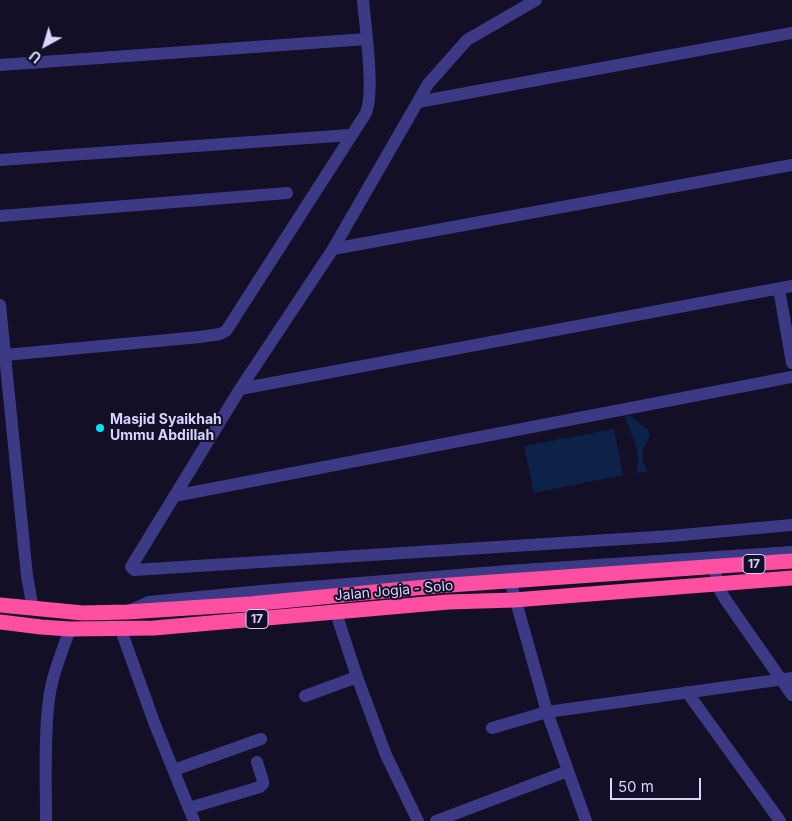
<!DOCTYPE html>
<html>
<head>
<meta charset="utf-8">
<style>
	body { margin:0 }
	#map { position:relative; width:792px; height:821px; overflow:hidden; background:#130f26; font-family:Inter,sans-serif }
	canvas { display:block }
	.north { position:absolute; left:20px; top:20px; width:50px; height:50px; -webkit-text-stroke:4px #130f26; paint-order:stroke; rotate:219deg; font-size:14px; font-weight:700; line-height:20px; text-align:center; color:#d9d4ff }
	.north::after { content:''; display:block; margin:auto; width:18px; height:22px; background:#d9d4ff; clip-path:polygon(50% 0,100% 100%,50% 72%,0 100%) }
	.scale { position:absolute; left:610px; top:778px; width:91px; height:22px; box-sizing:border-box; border:2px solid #d9d4ff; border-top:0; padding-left:6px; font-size:15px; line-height:18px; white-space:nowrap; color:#d9d4ff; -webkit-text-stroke:4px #130f26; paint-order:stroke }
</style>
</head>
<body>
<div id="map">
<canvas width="792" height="821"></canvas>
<div class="north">U</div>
<div class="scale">50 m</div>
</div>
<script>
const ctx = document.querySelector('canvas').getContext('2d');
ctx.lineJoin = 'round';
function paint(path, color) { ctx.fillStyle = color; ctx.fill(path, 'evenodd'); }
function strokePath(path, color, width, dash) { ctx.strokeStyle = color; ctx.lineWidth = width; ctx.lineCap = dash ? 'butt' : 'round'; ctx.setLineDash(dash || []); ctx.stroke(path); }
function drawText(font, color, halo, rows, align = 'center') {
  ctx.font = font + ' Inter,sans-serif'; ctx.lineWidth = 4; ctx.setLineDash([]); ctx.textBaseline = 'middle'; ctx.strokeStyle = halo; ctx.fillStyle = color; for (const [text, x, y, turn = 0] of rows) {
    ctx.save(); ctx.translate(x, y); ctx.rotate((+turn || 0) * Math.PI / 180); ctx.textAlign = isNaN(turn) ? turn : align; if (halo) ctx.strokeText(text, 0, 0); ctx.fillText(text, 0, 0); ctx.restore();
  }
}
const water = new Path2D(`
	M631 416 648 430 650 436C640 452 640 456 648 473L641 472 635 474C644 458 631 433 625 417Z
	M614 429 623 475 534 493 524 446Z`);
const minor = new Path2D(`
	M536 0 467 40 428 84 333 249 240 389 131 567 134 570 671 536 792 525
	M0 65 367 39
	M418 102 792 33
	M0 160 350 135
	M0 216 287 193
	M333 249 792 165
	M779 289 792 363
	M0 305 27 576 33 609
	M5 355 200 337 220 334 226 331 366 113C375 91 365 26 363 0
	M240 389 792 286
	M174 496 792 377
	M715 566 717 585 725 599 792 695
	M510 580 547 712 586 821
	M131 610 149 602 261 591 508 571 792 552
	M336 613 357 677 386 755 418 821
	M121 630 154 722 194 821
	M687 692 780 821
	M305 696 357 677
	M492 728 547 712 792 678
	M174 770 261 739
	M189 808 260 787 263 784V781L257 762
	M46 821C46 782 44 736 49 699 52 675 62 652 70 629
	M436 821 568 771`);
const highway = new Path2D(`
	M0 605 83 613 127 612 250 604 436 586 792 561
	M0 622 41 627 70 629 154 628 448 602 514 600 792 578`);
const markers = [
	[100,428,5,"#00e5ff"]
];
const shields = [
	[754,564,22],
	[257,619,22]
];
const shieldNames = [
	["17",754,564],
	["17",257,619]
];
const poiNames = [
	["Masjid Syaikhah",110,420],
	["Ummu Abdillah",110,436]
];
const streetNames = [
	["Jalan Jogja - Solo",394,591,-5]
];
paint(water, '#0c2248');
strokePath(minor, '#3d3a85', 12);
strokePath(highway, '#ff4fa3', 15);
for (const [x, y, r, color] of markers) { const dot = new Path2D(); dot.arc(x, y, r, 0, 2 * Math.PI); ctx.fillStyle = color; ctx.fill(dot); strokePath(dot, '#130f26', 2); }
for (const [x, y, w] of shields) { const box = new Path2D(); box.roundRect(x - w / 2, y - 9.5, w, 19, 4); ctx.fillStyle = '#130f26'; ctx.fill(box); strokePath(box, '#d9d4ff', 1); }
drawText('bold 12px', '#d9d4ff', null, shieldNames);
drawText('bold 14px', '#d9d4ff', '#130f26', poiNames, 'left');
drawText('14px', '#d9d4ff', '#130f26', streetNames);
</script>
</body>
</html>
